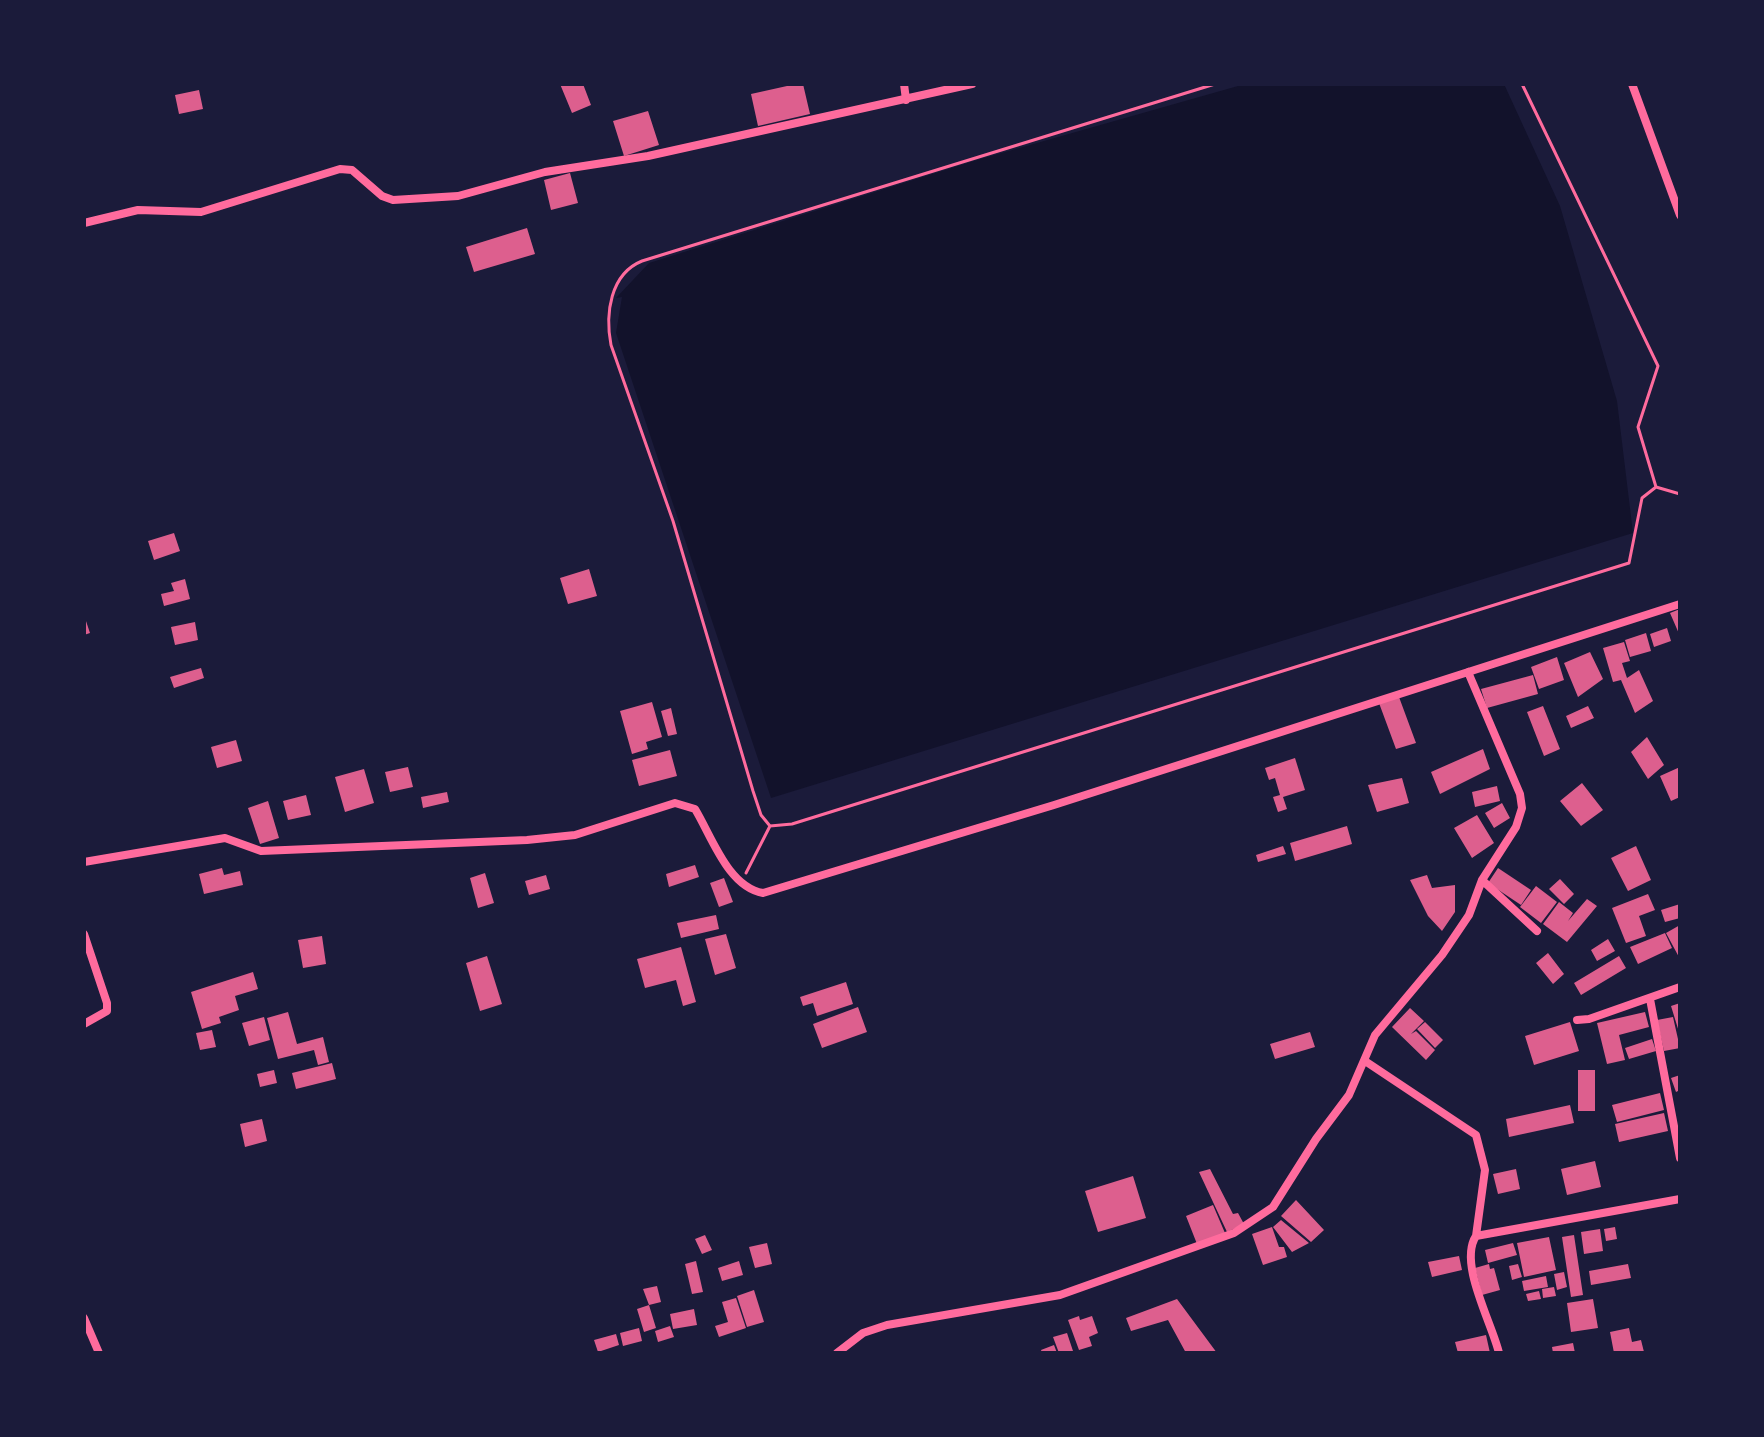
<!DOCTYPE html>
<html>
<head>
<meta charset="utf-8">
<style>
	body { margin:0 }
	#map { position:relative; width:1764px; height:1437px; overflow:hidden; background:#1b1b3a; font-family:"Noto Sans",sans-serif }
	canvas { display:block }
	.frame { position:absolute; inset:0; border:86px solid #1b1b3a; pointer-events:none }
</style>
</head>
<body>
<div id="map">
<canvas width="1764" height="1437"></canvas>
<div class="frame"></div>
</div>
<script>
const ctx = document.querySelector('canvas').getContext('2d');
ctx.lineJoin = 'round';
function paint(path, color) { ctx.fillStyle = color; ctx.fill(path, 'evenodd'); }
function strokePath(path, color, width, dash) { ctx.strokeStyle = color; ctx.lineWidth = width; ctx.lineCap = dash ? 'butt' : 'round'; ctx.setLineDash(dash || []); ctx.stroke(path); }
const water = new Path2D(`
	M1245 84H1504L1560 206 1617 401 1633 533 771 798 616 333 622 297 616 298 649 263 977 160Z`);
const building = new Path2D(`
	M560 84H583L591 105 572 113Z
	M796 84H803L810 114 758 126 751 94Z
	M199 90 203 109 179 114 175 95Z
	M648 111 659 145 624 156 613 121Z
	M570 173 578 203 551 210 544 180Z
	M527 228 535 254 474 272 466 247Z
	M174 533 180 551 154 560 148 541Z
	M589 569 597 596 568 604 560 578Z
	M185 579 190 599 164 606 161 594 174 591 171 583Z
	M1680 609V636L1670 613Z
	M84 615 90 633 84 635Z
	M195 622 198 640 175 645 171 627Z
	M1667 628 1671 641 1654 647 1650 634Z
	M1646 633 1651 651 1630 657 1625 640Z
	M1624 642 1630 661 1622 663 1627 678 1639 670 1653 701 1635 713 1621 680 1613 682 1603 648Z
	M1590 652 1603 679 1578 697 1564 663Z
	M1557 657 1564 680 1539 689 1531 667Z
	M201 668 204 678 174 688 170 677Z
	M1533 675 1538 694 1487 708 1481 689Z
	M1399 697 1416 743 1396 749 1379 703Z
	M652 702 662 737 646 742 648 749 632 754 620 711Z
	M1543 706 1560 749 1544 756 1527 712Z
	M1588 706 1594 718 1571 728 1566 716Z
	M671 708 677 734 668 736 661 711Z
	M1647 737 1664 765 1648 779 1631 752Z
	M236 740 242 761 217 768 211 747Z
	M1483 749 1490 769 1440 794 1431 772Z
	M670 750 677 776 639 786 632 760Z
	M1295 758 1305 790 1283 797 1287 809 1278 812 1273 797 1280 795 1275 778 1269 780 1265 768Z
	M408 767 413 787 390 792 385 772Z
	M1680 767V797L1671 801 1660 776Z
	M364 769 374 803 345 812 335 777Z
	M1402 778 1409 803 1377 812 1368 785Z
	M1582 783 1603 810 1581 826 1560 801Z
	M1497 786 1500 801 1475 807 1472 792Z
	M447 792 449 802 423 808 421 797Z
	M306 795 311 815 288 820 283 801Z
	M268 801 279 838 260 844 248 808Z
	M1502 803 1510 818 1494 828 1485 813Z
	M1477 815 1494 843 1472 858 1454 828Z
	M1347 826 1352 844 1295 861 1290 843Z
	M1283 846 1286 854 1258 862 1256 855Z
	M1636 846 1651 880 1628 891 1611 858Z
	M695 865 699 877 669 887 666 874Z
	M222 868 224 875 240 871 243 885 204 894 199 874Z
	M1498 868 1531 890 1521 905 1488 883Z
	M485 873 494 903 478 908 470 878Z
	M546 875 550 889 529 895 525 881Z
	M1427 875 1432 888 1455 885V912L1442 931 1428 916 1410 880Z
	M724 878 733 902 719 907 710 883Z
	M1560 879 1574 894 1564 904 1549 889Z
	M1536 886 1557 902 1541 923 1520 907Z
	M1648 894 1655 910 1639 916 1646 936 1626 943 1612 908Z
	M1587 899 1597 906 1567 942 1543 924 1559 902 1573 913 1568 921Z
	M1680 904V918L1665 922 1661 910Z
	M716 915 719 929 681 938 677 923Z
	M1680 925V959L1666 933Z
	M1665 933 1672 948 1638 964 1630 947Z
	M726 934 736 968 715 975 705 939Z
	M322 936 326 964 303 968 298 940Z
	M1608 939 1615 951 1597 961 1591 950Z
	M681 947 696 1002 683 1006 676 980 645 988 637 959Z
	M1548 953 1564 974 1553 984 1536 963Z
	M487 956 502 1004 480 1011 466 963Z
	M1619 956 1626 968 1581 995 1574 983Z
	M253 972 258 989 235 996 239 1010 219 1017 221 1023 202 1029 191 992Z
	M846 982 853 1004 817 1016 813 1003 803 1006 800 997Z
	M1680 1003V1032H1679L1671 1006Z
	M858 1007 867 1032 822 1048 813 1024Z
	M1410 1008 1424 1021 1411 1034 1416 1031 1435 1050 1426 1060 1392 1027Z
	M288 1012 297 1044 323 1037 329 1062 318 1065 314 1050 278 1059 267 1018Z
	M1645 1012 1649 1027 1619 1035 1625 1060 1607 1064 1597 1023Z
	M264 1017 270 1040 249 1046 242 1023Z
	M1673 1017 1680 1048 1664 1051 1657 1020Z
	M1425 1022 1443 1040 1435 1048 1417 1029Z
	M1570 1022 1579 1051 1534 1065 1525 1036Z
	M212 1030 216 1047 200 1050 196 1033Z
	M1310 1032 1315 1047 1275 1059 1270 1044Z
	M1652 1039 1656 1051 1629 1059 1625 1048Z
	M332 1063 336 1079 296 1089 292 1073Z
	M274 1070 277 1083 260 1087 257 1074Z
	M1578 1070H1595V1111H1578Z
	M1680 1075V1090L1676 1092 1671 1078Z
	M1660 1093 1664 1110 1617 1122 1612 1105Z
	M1570 1105 1574 1123 1509 1137 1506 1119Z
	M1664 1113 1668 1131 1619 1142 1615 1124Z
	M262 1119 267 1141 245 1147 240 1124Z
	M1595 1161 1601 1187 1567 1195 1561 1169Z
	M1210 1169 1233 1214 1238 1213 1244 1224 1227 1232 1199 1172Z
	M1516 1169 1520 1189 1498 1194 1493 1174Z
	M1133 1176 1146 1218 1098 1232 1085 1191Z
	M1296 1200 1324 1230 1311 1242 1281 1216Z
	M1213 1205 1225 1233 1197 1244 1186 1216Z
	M1281 1220 1309 1243 1292 1252 1273 1227Z
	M1272 1227 1279 1247H1284L1287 1257 1263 1265 1252 1234Z
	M1615 1227 1617 1239 1606 1241 1604 1229Z
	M1600 1229 1603 1251 1584 1254 1581 1232Z
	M705 1235 712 1250 702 1254 695 1239Z
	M1574 1235 1583 1295 1571 1297 1562 1237Z
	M1549 1237 1556 1270 1524 1277 1517 1243Z
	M767 1243 772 1264 755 1268 749 1247Z
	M1513 1243 1517 1255 1488 1263 1485 1250Z
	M1459 1256 1462 1270 1432 1277 1428 1262Z
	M696 1261 703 1292 692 1294 685 1264Z
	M739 1261 743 1275 722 1281 718 1268Z
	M1489 1264 1490 1269 1494 1268 1500 1290 1482 1295 1475 1268Z
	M1518 1264 1522 1277 1512 1280 1509 1266Z
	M1628 1264 1631 1278 1591 1285 1589 1271Z
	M1564 1272 1567 1287 1557 1290 1554 1274Z
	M1546 1276 1548 1287 1524 1291 1522 1281Z
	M657 1286 661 1302 649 1305 656 1328 644 1332 637 1309 649 1305 643 1289Z
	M1554 1287 1556 1296 1543 1298 1542 1289Z
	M754 1290 764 1322 747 1327 737 1296Z
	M1539 1291 1541 1299 1528 1301 1526 1294Z
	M736 1298 746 1328 719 1337 715 1326 728 1322 722 1302Z
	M1177 1299 1217 1353H1186L1168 1320 1131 1331 1126 1318Z
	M1593 1299 1598 1328 1571 1332 1567 1303Z
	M694 1309 697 1325 673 1329 670 1314Z
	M1079 1316 1080 1320 1092 1316 1098 1333 1089 1337 1092 1346 1079 1350 1068 1320Z
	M670 1326 674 1337 658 1342 655 1331Z
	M639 1328 642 1341 623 1346 620 1333Z
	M1629 1328 1632 1342 1641 1340 1644 1352 1614 1353 1610 1332Z
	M1067 1333 1073 1351 1059 1353 1053 1337Z
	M616 1334 619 1345 598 1352 594 1340Z
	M1486 1335 1490 1353H1458L1455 1342Z
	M1573 1343 1575 1353H1553L1552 1347Z
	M1054 1345 1057 1353H1042L1041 1350Z`);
const path = new Path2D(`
	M1215 84 642 261C610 274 605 314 611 345L673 521 753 791 761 815 770 826 792 824 1629 563 1642 498 1656 487 1638 427 1658 366 1522 84
	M1656 487 1680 494
	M746 873 770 826`);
const minor = new Path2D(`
	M904 84 906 100
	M1632 84 1680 215
	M84 223 138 210 201 212 340 169 352 170 382 196 393 200 458 196 545 172 648 156 972 84
	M84 862 225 838 261 851 527 840 575 835 675 803 695 809C712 837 728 887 763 893L1054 805 1680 604
	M1482 880 1537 931
	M84 934 107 1003V1011L84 1024
	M1650 999 1680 1158
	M1577 1020 1589 1019 1680 987
	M1365 1061 1476 1135 1485 1170 1476 1236
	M84 1318 99 1353
	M837 1353 863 1333 887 1325 1060 1295 1234 1233 1273 1207 1316 1139 1349 1095 1375 1035 1442 955 1469 915 1482 880 1516 827 1522 808 1520 794 1468 672
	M1499 1353C1492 1323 1458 1263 1476 1236L1680 1199`);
paint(water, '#12122b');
paint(building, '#dd5f8e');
strokePath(path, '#ff6b9d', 3);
strokePath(minor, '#ff6b9d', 8);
</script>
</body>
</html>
